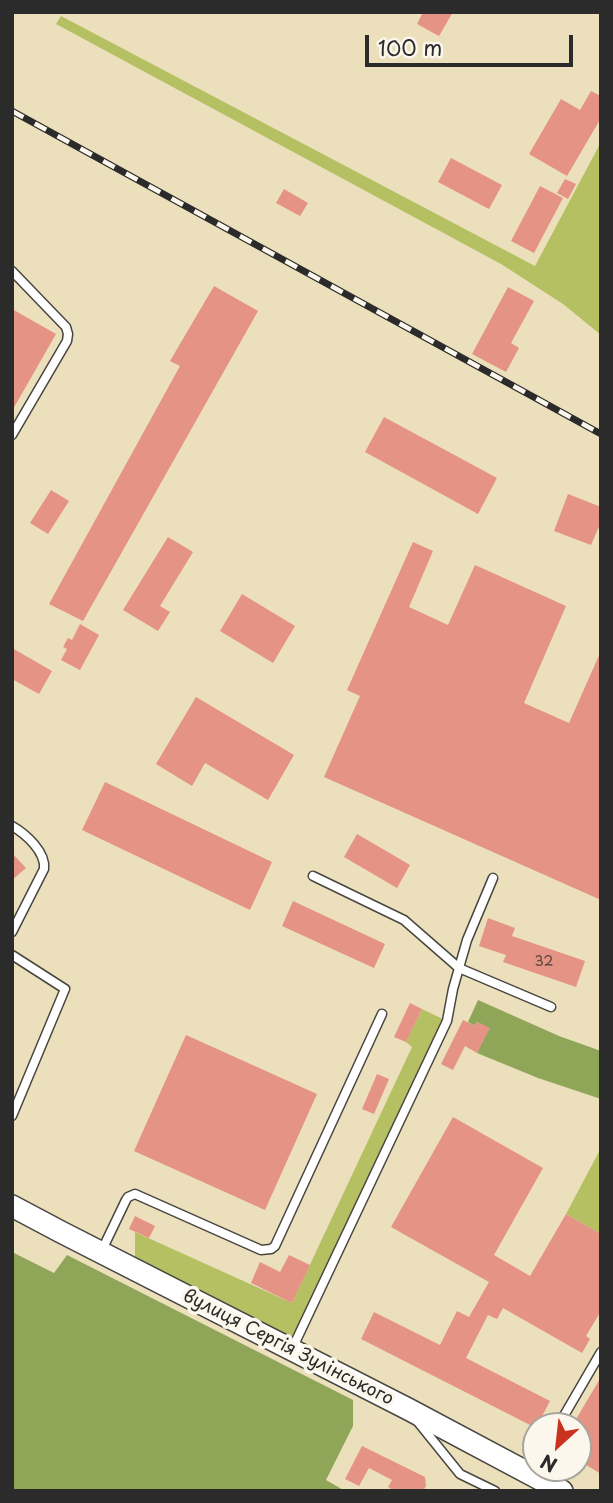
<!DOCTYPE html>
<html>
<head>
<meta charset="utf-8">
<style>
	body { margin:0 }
	#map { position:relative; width:613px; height:1503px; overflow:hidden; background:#ecdfbc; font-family:"Playpen Sans",sans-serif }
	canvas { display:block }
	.frame { position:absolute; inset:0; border:14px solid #2b2b2b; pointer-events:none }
	.north { position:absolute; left:522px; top:1412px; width:70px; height:70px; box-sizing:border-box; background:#fbf7ec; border:2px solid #a8a59f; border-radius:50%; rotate:207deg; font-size:19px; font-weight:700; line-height:28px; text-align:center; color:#2b2b2b }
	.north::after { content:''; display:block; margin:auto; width:24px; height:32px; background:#c8321e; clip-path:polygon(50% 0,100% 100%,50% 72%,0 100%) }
	.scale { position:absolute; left:365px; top:35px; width:208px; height:32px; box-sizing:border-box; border:4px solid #2b2b2b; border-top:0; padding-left:9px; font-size:21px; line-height:24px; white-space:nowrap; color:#2b2b2b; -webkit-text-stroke:5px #fbf7ec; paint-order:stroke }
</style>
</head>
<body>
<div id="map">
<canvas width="613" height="1503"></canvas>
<div class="frame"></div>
<div class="north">N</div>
<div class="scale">100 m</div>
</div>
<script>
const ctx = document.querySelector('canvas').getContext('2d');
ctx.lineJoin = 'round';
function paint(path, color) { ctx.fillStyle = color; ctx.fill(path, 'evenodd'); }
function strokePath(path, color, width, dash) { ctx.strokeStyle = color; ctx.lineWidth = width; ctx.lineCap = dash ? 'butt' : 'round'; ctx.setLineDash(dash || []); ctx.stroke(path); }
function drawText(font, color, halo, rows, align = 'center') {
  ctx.font = font + ' "Playpen Sans",sans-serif'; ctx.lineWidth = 7; ctx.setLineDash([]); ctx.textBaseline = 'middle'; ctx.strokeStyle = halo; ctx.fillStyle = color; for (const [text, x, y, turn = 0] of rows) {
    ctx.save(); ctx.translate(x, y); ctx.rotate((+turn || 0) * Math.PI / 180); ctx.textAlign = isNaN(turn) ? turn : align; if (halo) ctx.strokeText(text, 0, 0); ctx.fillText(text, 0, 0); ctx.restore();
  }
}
const green = new Path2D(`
	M61 16 535 266 601 142V335L563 304 501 264 56 24Z
	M422 1009 447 1021 296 1340 135 1260V1232L292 1303 412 1047 406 1042Z
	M601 1148V1234L566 1214Z`);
const forest = new Path2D(`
	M478 1000 559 1036 601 1051V1099L538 1078 477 1053 489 1028 477 1022 475 1026 468 1022Z
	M12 1252 54 1273 67 1255 353 1400V1426L326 1480 345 1491H12Z`);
const building = new Path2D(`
	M423 12H453L439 36 417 24Z
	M591 91 601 96V118L567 176 529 154 561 99 580 110Z
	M451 158 502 185 489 209 438 182Z
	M565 179 576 184 568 199 557 193Z
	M540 186 563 198 534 253 511 241Z
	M284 189 308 203 300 216 276 203Z
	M214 286 258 311 83 621 49 604 180 366 170 361Z
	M508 287 534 301 511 343 519 348 506 372 472 354Z
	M12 309 56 334 12 411Z
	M384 417 497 478 478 514 365 452Z
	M51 490 69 501 48 534 30 523Z
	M568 494 601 507V522L591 545 554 531Z
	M168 537 193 552 160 606 170 612 158 631 123 610Z
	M413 542 433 551 409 607 448 625 475 565 566 606 524 703 569 723 601 651V900L324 777 360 696 347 690Z
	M242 594 295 626 273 663 220 631Z
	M80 624 99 635 80 670 61 660 67 649 63 647 68 638 72 640Z
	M12 648 52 671 39 694 12 679Z
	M196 697 294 755 268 800 205 763 192 786 156 764Z
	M105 782 272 862 250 910 82 830Z
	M357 834 410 865 397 888 344 857Z
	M12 853 26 868 12 880Z
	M293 901 385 944 374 968 282 926Z
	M488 918 515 928 512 936 585 961 576 987 503 962 506 955 479 946Z
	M410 1003 422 1009 406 1042 394 1037Z
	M463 1020 475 1026 477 1022 490 1028 477 1053 465 1046 453 1070 441 1064Z
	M186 1035 317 1094 265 1210 134 1151Z
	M377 1074 389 1079 374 1114 362 1109Z
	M453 1117 543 1168 494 1255 530 1276 566 1214 601 1234V1311L586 1336 590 1339 582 1353 503 1308 497 1319 488 1315 466 1358 550 1401 536 1428 361 1339 374 1312 440 1345 457 1311 469 1317 489 1282 391 1227Z
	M135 1216 155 1226 149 1238 129 1229Z
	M289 1255 310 1265 292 1303 251 1283 260 1262 280 1272Z
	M601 1377V1474L578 1460V1426H572Z
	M362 1446 425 1477 426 1486 423 1491H395L388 1487 392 1480 369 1468 359 1486 345 1479Z`);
const lane = new Path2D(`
	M12 271 66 327 68 334 67 341 12 435
	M12 826C26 834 46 852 44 869L12 932
	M313 876 404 920 459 968 551 1007
	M12 955 65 989 12 1116
	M102 1250 126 1200 128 1197 135 1194 261 1250 271 1249 275 1246 382 1014
	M293 1347 447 1021 453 989 467 940 493 878
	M418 1422 460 1474 495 1491
	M558 1426 601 1352`);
const secondary = new Path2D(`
	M12 1206 61 1232 408 1409 562 1491`);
const rail = new Path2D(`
	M12 111 601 434`);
const numberNames = [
	["32",544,962]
];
const streetNames = [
	["вулиця Сергія Зулінського",288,1348,27]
];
paint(green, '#b4c062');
paint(forest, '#8fa658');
paint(building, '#e49385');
strokePath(lane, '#484641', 11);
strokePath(secondary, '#484641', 24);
strokePath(lane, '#fff', 8);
strokePath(secondary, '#fff', 21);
strokePath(rail, '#2b2b2b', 7);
strokePath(rail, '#fbf7ec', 4.5, [13]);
drawText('14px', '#594542', null, numberNames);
drawText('18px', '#2b2b2b', '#fbf7ec', streetNames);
</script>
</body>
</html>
